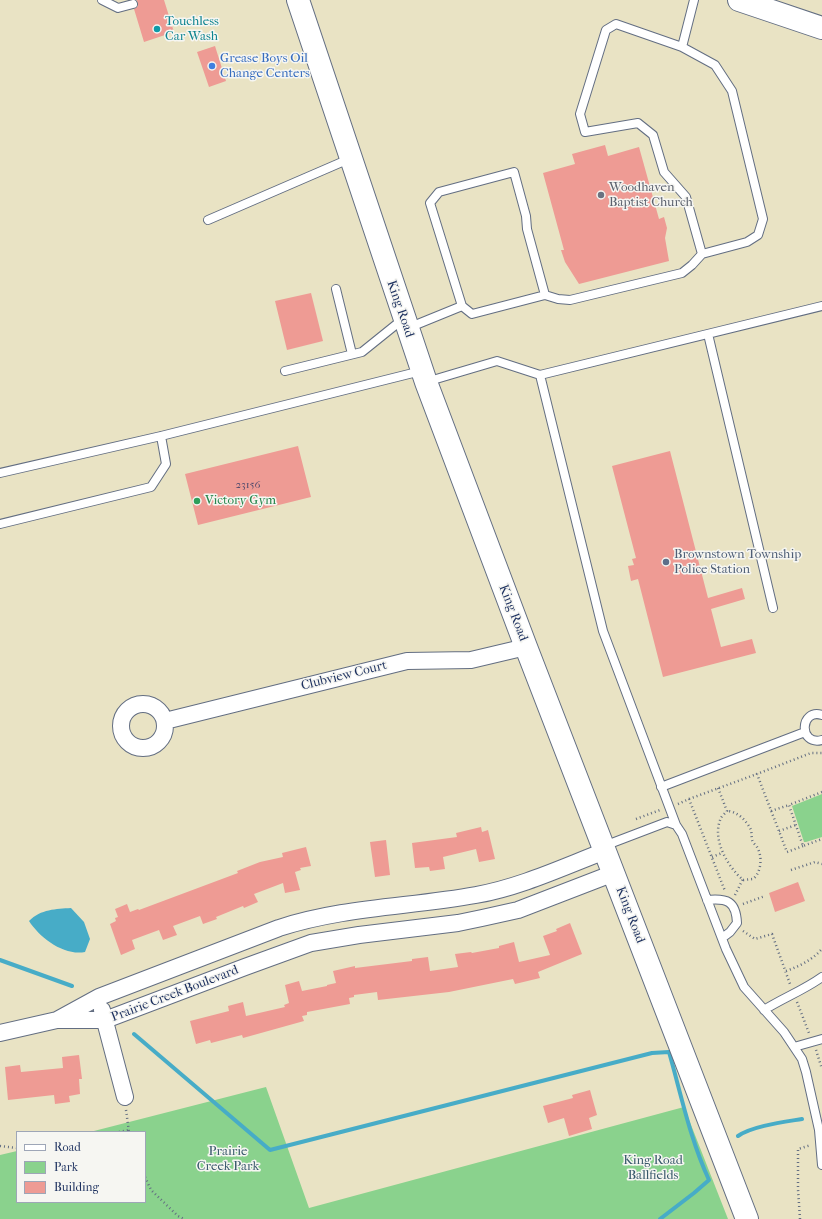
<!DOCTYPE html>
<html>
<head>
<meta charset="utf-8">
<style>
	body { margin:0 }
	#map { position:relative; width:822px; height:1219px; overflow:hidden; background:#e9e3c4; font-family:"IM FELL French Canon",serif }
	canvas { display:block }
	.legend { position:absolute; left:16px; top:1131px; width:130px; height:72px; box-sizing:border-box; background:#f6f6f2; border:1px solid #9ea6b7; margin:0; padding:5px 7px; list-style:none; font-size:12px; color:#1b2f5e }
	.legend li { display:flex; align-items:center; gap:8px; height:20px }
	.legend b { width:20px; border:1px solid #9ea6b7 }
</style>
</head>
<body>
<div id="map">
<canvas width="822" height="1219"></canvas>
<ul class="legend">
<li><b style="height:5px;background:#fff"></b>Road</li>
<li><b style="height:11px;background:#8ad28d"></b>Park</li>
<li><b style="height:11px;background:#ee9b94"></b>Building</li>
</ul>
</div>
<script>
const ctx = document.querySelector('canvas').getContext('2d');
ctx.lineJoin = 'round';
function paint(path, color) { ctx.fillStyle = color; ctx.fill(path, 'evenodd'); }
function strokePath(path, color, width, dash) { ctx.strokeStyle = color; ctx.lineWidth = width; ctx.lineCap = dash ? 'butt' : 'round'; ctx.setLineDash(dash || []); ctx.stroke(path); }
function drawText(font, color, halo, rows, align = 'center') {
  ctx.font = font + ' "IM FELL French Canon",serif'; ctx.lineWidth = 3; ctx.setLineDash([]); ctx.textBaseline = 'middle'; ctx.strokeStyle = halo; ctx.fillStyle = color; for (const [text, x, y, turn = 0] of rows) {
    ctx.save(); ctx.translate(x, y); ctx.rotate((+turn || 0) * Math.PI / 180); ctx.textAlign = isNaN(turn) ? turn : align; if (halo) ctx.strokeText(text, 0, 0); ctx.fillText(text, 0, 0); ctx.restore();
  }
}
const green = new Path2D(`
	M822 794V837L806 842H804L792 806Z
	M266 1087 309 1208 684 1107 728 1219H0V1155L17 1151V1202H145V1132H90Z`);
const water = new Path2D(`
	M71 908 84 922 90 939 85 952C64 956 40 938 29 921 41 909 56 909 71 908Z`);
const stream = new Path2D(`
	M0 960 72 986
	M134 1034 270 1150 652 1053 669 1052C681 1094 690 1139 709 1180L694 1193 660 1219
	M738 1136C752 1126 784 1122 802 1119`);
const building = new Path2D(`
	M137 0H164L174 32 144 42 134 9 138 6Z
	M215 46 226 81 209 87 197 52Z
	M605 145 608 156 639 147 659 219 664 217 667 228 665 238 669 261 579 284 565 262 561 250H564L543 173 575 164 572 154Z
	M311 293 323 341 287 350 275 301Z
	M298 446 311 497 198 525 185 474Z
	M670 451 708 598 742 588 745 599 711 609 721 647 752 639 756 653 663 677 638 579 631 581 628 566 634 565 632 559 636 558 612 466Z
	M481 827 482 832 488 830 495 859 479 862 476 849 443 857 445 869 430 871 429 867 415 868 412 843 457 837 456 833Z
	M386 840 390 875 375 877 370 842Z
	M306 847 311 866 300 868 301 870 295 872 300 890 285 893 283 883 254 894 258 902 244 908 243 906 216 917 217 919 203 924 200 916 173 926 177 935 163 940 159 930 132 940 135 949 121 955 110 924 116 921 115 918 118 917 115 909 127 904 130 912 138 909 139 910 238 873 237 871 260 862 283 857 282 853Z
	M798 882 805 901 775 912 769 893Z
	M570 923 582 954 538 972 540 978 515 984 513 979 449 992 378 1000 377 992 354 995V997L349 998 350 1004 307 1012V1015L302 1016 304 1021 243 1038 242 1035 211 1043 210 1040 196 1044 190 1021 229 1011 228 1006 243 1002 246 1016 285 1007 284 1005 289 1003 285 985 299 981 302 991 327 986V985L336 983 333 971 355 966V968L412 961V959L428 957 430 971 458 967 455 954 471 952 472 953 499 948V946L514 942 519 962 550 955 543 936 557 931 556 929Z
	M79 1055 82 1079H79L80 1094 69 1096 70 1102 55 1104 54 1095 8 1100 5 1067 20 1065 21 1072 63 1068 62 1057Z
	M590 1090 597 1115 589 1118 592 1129 569 1136 564 1118 548 1123 543 1106 573 1098 572 1095Z`);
const path = new Path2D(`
	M718 788 727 811C725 813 722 816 721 818 711 839 728 867 743 880L753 879C761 873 763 857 757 847 756 845 754 844 753 842 751 839 752 834 751 830 747 821 737 811 727 811
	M822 792 789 805 803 846 822 839
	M689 799 757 774
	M678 804 689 799 725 891
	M771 811 789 805
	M636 819 660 810
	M779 831 796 825
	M803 846 787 852 757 774 811 753H822
	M712 857 722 853
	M791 870 815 862 822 864
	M735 895 743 879
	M743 904 765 896
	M743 931 755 939 772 934 790 984
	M786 971C800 966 812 960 822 949
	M797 1002 809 1033
	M816 1050 822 1069
	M126 1110 129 1132
	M119 1132 129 1130
	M0 1146 17 1148
	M145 1177 151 1190 178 1216 184 1219
	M800 1219 798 1189V1149L811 1145`);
const lane = new Path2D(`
	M102 0 118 8 133 4
	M682 47 616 24 606 30 580 114 585 132 638 123 653 135 664 172 686 197 702 254
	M208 220 349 159
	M336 289 352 354
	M462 306 430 203 439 192 514 172 526 216 527 229 545 295
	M408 328 462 306 472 314 545 295 558 299 570 300 682 273 692 265 702 254 747 242 758 235 763 219 732 91 715 65 682 47 694 0
	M708 334 773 608
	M285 371 362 352 403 319
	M540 375 603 631 676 825
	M426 382 497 361 540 375 822 306
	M0 473 161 436 421 371
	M0 524 151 487 166 464 161 436
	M822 715C800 708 798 746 822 740
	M661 787 805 732
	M604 846 667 822 676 825 682 834 726 949 744 987 784 1032 802 1059 806 1072 819 1130 822 1165
	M707 900C727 898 736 901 737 923L730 932 722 938
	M764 1010C783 998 804 990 822 977
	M794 1047 822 1039`);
const street = new Path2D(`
	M121 726a22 22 0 1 1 44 0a22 22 0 1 1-44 0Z
	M165 721 407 661 471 660 526 647
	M102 1010 125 1097
	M59 1020H105L245 967 311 943 359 935 458 923 482 918 518 910 614 873
	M0 1033 57 1020 99 997 279 928C343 907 410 907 476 895 521 887 563 867 605 851`);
const secondary = new Path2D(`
	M298 0 426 382 526 647 747 1219`);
const primary = new Path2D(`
	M739 0 822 28`);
const markers = [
	[157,29,4,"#0f9aa8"],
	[212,66,4,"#3f7fe0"],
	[601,195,4,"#6b7280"],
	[197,501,4,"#2e9e5b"],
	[666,562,4,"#5c6f8a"]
];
const numberNames = [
	["23156",248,485]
];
const cultureNames = [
	["Touchless",165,22],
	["Car Wash",165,37]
];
const shopNames = [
	["Grease Boys Oil",220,59],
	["Change Centers",220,74]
];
const worshipNames = [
	["Woodhaven",609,188],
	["Baptist Church",609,203]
];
const streetNames = [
	["King Road",400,309,71],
	["King Road",513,613,69],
	["Clubview Court",344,676,-14],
	["King Road",630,915,69],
	["Prairie Creek Boulevard",175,994,-21]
];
const leisureNames = [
	["Victory Gym",205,501]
];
const serviceNames = [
	["Brownstown Township",674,555],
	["Police Station",674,570]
];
const parkNames = [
	["Prairie",228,1152],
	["Creek Park",228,1167],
	["King Road",653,1161],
	["Ballfields",653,1176]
];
paint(green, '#8ad28d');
paint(water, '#47acc7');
strokePath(stream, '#47acc7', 4);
paint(building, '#ee9b94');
strokePath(lane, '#636e82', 10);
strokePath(street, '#636e82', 18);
strokePath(secondary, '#636e82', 24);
strokePath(primary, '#636e82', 24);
strokePath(path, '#636e82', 2.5, [1, 3]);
strokePath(lane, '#fff', 8);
strokePath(street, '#fff', 16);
strokePath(secondary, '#fff', 22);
strokePath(primary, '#fff', 22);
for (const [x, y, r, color] of markers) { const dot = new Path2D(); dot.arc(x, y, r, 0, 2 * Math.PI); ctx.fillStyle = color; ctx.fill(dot); strokePath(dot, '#f6f6f2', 1.5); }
drawText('11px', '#504a6c', null, numberNames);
drawText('13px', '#0d838f', '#f6f6f2', cultureNames, 'left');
drawText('13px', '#366cbe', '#f6f6f2', shopNames, 'left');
drawText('13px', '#5b616d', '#f6f6f2', worshipNames, 'left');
drawText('13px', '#1b2f5e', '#f6f6f2', streetNames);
drawText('13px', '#27864d', '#f6f6f2', leisureNames, 'left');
drawText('13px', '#4e5e75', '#f6f6f2', serviceNames, 'left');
drawText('13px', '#37586a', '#f6f6f2', parkNames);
</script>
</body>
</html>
